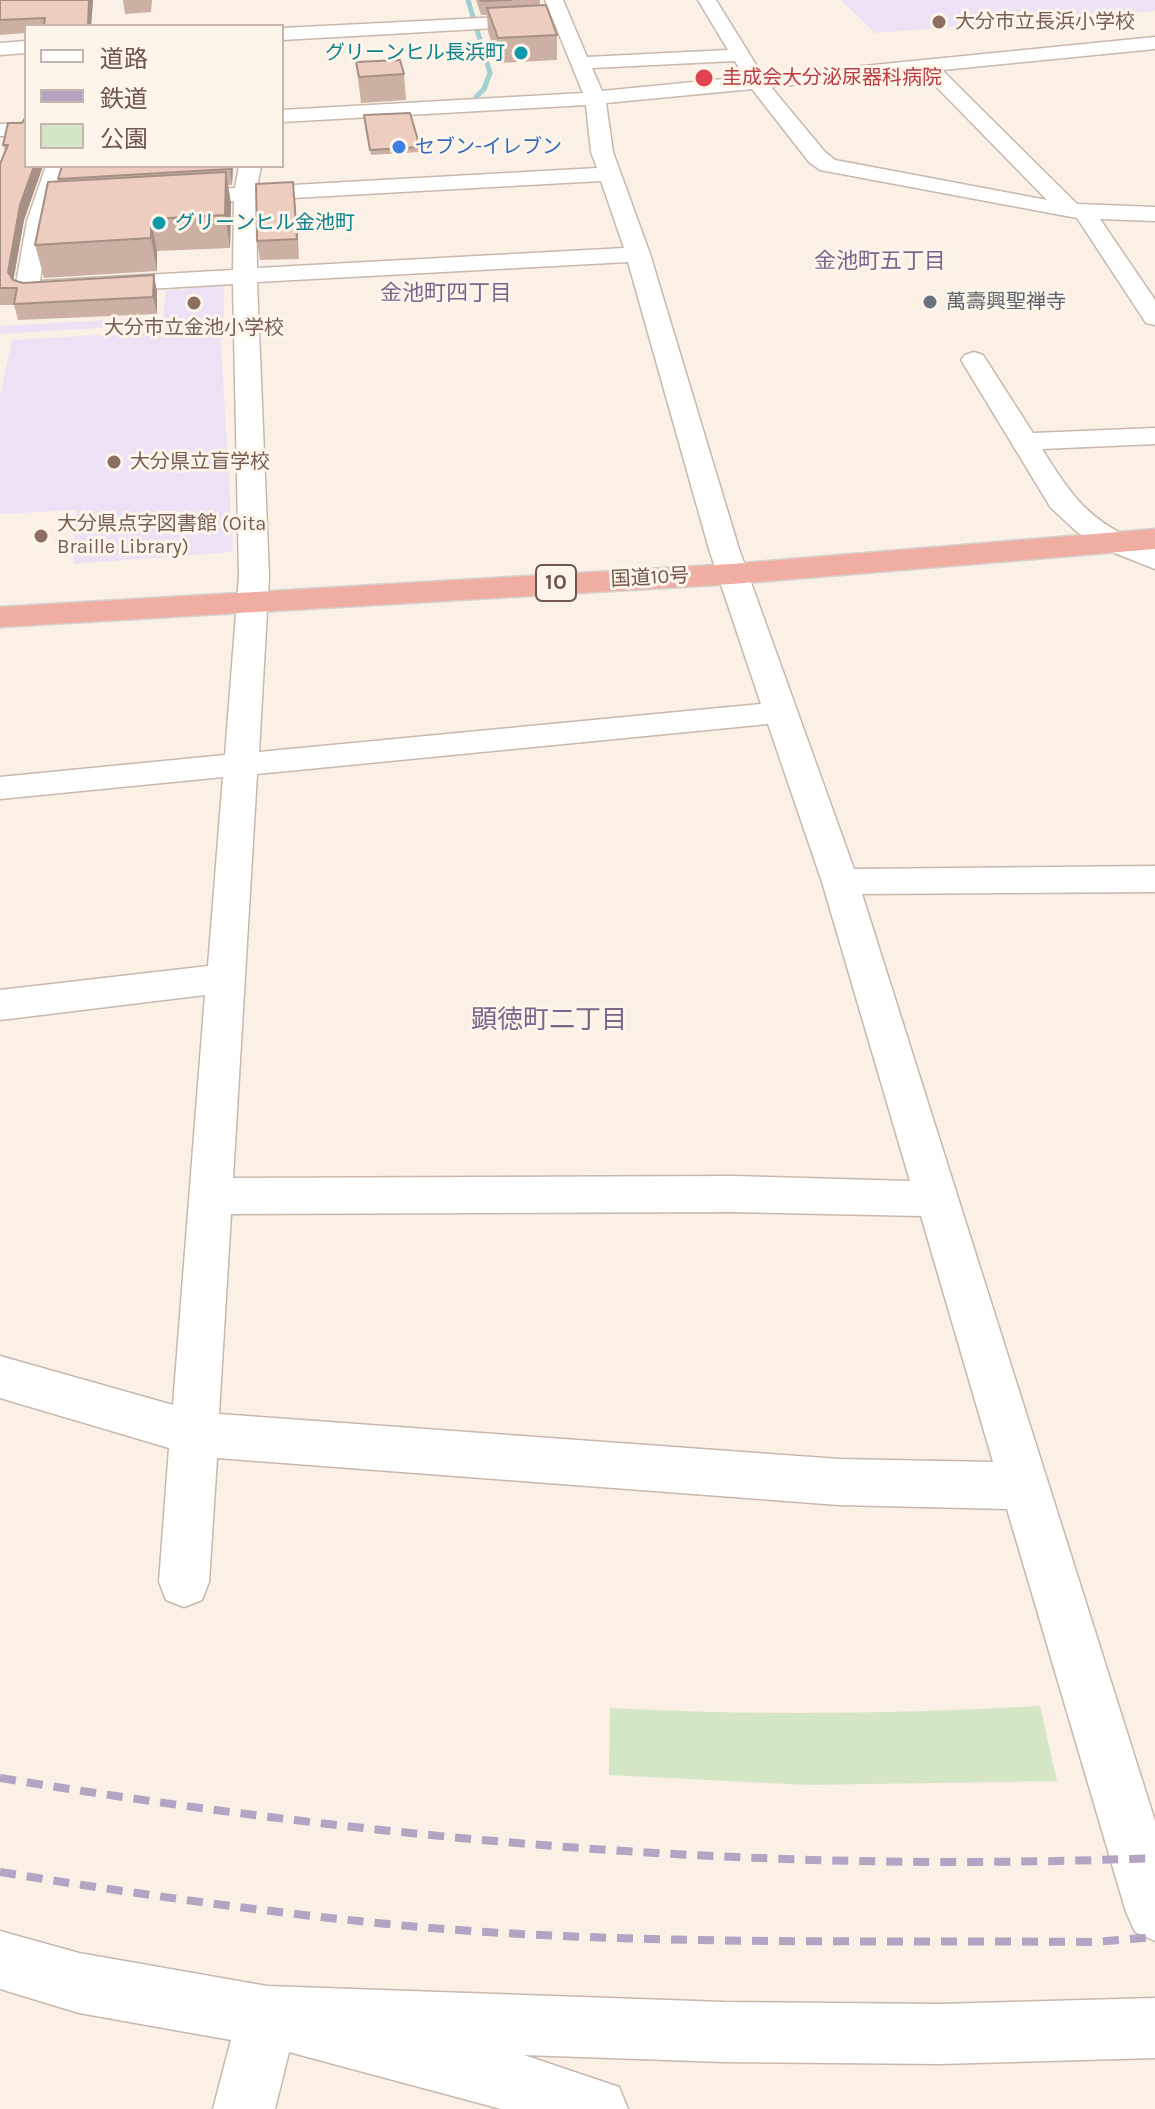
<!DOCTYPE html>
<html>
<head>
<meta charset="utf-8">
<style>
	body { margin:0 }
	#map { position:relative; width:1155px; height:2109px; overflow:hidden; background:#faf0e5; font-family:Karla,"Noto Sans JP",sans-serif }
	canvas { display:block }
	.legend { position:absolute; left:24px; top:24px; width:260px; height:144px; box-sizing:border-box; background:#fdf4ea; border:2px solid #c5b5ab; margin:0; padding:10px 14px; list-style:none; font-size:24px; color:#70564c }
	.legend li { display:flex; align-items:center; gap:16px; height:40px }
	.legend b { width:40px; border:2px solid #c5b5ab }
</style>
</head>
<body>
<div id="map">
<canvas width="1155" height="2109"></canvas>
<ul class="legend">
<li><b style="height:10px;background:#fff"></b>道路</li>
<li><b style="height:10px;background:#b2a4c2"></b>鉄道</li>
<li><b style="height:22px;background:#d5e6c4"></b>公園</li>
</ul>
</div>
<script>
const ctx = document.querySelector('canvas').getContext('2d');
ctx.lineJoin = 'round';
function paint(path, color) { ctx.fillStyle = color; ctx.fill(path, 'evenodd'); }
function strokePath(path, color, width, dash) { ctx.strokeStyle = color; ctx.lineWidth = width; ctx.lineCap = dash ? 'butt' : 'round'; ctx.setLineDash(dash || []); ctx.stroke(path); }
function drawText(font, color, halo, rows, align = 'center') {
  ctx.font = font + ' Karla,"Noto Sans JP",sans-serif'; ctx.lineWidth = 6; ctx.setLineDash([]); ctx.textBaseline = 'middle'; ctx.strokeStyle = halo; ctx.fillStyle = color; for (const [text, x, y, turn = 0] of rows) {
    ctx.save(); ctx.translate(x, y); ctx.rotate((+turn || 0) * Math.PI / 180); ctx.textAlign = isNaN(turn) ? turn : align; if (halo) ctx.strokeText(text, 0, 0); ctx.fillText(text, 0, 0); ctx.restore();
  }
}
const education = new Path2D(`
	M841 0H1155V11L875 33Z
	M224 286V320L0 334V326L163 317 166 290Z
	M220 328 233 552 73 564 76 510 0 514V397L12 340Z`);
const green = new Path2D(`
	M1040 1706 1057 1781 808 1785 609 1775 610 1708C753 1716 897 1714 1040 1706Z`);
const stream = new Path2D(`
	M468 0 490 73 484 89 476 97`);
const minor = new Path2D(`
	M545 0H563L587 57 728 50 698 0H716L763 76 1155 37V49L942 70 1077 204 1155 207V221L1100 219 1155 300V325L1146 323 1077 218 820 170 809 162 752 89 606 103 613 152 650 254 739 549 854 869 1155 866V892L862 894 1155 1821V1941L1135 1932 1126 1912 1007 1509 839 1505 217 1458 209 1582 202 1600 184 1607 166 1600 159 1582 169 1448 0 1398V1356L173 1405 205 995 0 1020V990L208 966 223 777 0 799V777L225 755 239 576 233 284 27 296 18 294 15 289 27 221 46 166H68L49 221 40 281 233 270 234 201 176 205 165 198 176 191 235 188 239 166H261L257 187 597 168 591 152 586 105 282 122V110L583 93ZM735 61 744 77 602 91 592 68ZM922 72 1047 200 835 160 825 152 771 87ZM601 181 624 248 257 268 256 200ZM628 262 709 549 761 704 259 752 269 576 257 282ZM768 724 822 882 910 1181 733 1176 233 1178 257 774ZM733 1212 921 1216 993 1462 839 1459 219 1414 231 1214Z
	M542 15 551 21 549 25 282 40V28Z
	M26 41V53L0 55V43Z
	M26 123V135L0 136V124Z
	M974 352 983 355 1033 433 1155 428V444L1042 449C1078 506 1092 523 1155 549V569L1102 548 1076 531 1051 508 961 360 965 355Z
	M0 1931 79 1953 267 1986 724 2002 940 2004 1155 1998V2058L940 2064 724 2062 524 2055 619 2087 628 2109H501L289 2052 275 2109H213L231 2040 79 2013 0 1989Z`);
const highway = new Path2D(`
	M1155 529V549L732 584 0 627V607L732 564Z`);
const rail = new Path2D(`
	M0 1778C387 1841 763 1874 1155 1858
	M0 1872C136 1894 271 1913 408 1926 635 1946 865 1940 1093 1942L1155 1937`);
const wall = new Path2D(`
	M0 0H93L91 26H26V33L0 35Z
	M123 0H152L151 12 125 14Z
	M476 0H540V5L557 35V60L499 63 488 32 487 15H481Z
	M356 62 404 74 406 100 361 103Z
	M364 120 420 147V152L371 155Z
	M8 123 26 166H43L24 220 13 281 23 283 157 291V314L18 320 14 305H0V164L5 152 3 145Z
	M62 166H233L232 185H228L231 204 230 248 157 251V271L44 278 35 245 58 181Z
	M295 201 299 259 260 260 257 241Z`);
const shadedWall = new Path2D(`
	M89 0H93L91 26H88Z
	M34 166H43L24 220 12 288 8 272 20 205Z
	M230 166H233L232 185 230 169Z
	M226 172 231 204 230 248 225 215Z
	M293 182 295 201 299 259 297 239Z
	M151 219 157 251V271L151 238Z
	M154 275 157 291V314L153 297Z`);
const building = new Path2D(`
	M0 0H89L88 26H44L45 18 0 20Z
	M480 0H511L481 1Z
	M546 5 557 35 498 38 487 8Z
	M400 60 404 74 359 77 356 62Z
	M410 113 420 147 370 150 364 115Z
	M25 118 26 166H34L20 205 8 272 13 280 23 283 154 275 153 297 14 304 17 288H0V164L8 145H3L8 123H22Z
	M62 166H230V169L58 179Z
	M226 172 225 215 151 219V238L35 245 48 182Z
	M293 182 297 239 257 241 256 184Z`);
const markers = [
	[939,22,8,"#8d6e63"],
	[521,53,8,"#0f9aa8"],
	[704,78,10,"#e0444e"],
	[399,147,8,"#3f7fe0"],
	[159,223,8,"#0f9aa8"],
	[930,302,8,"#6b7280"],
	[194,303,8,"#8d6e63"],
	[114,462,8,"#8d6e63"],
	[41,536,8,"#8d6e63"]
];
const farEducationnames = [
	["大分市立長浜小学校",955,22],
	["大分市立金池小学校",194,328,"center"],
	["大分県立盲学校",130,462],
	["大分県点字図書館 (Oita",57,524],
	["Braille Library)",57,547]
];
const farCulturenames = [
	["グリーンヒル長浜町",505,53],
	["グリーンヒル金池町",175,223,"left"]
];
const farHealthnames = [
	["圭成会大分泌尿器科病院",722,78]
];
const farShopnames = [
	["セブン-イレブン",415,147]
];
const farWorshipnames = [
	["萬壽興聖禅寺",946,302]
];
const farStreetnames = [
	["国道10号",650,578,-3]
];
const farNeighbourhoodnames = [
	["金池町五丁目",880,262],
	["金池町四丁目",446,294]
];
const shields = [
	[556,583,40]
];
const shieldNames = [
	["10",556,583]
];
const neighbourhoodNames = [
	["顕徳町二丁目",549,1021]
];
paint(education, '#ede1f6');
paint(green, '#d5e6c4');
strokePath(stream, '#a2cfd2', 5);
strokePath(minor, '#cab7ac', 3);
strokePath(highway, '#d7d0cd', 3);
paint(minor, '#fff');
paint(highway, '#efaea1');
strokePath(rail, '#b2a4c2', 8, [16, 11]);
paint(wall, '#ccb0a4');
paint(shadedWall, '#a69086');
paint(building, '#edcdbf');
strokePath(building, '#a69086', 2);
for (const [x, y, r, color] of markers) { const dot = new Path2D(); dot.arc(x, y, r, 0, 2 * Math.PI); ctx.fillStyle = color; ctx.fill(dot); strokePath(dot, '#fdf4ea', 3); }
drawText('20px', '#785e54', '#fdf4ea', farEducationnames, 'left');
drawText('20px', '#0d838f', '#fdf4ea', farCulturenames, 'right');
drawText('20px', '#be3a42', '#fdf4ea', farHealthnames, 'left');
drawText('20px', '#366cbe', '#fdf4ea', farShopnames, 'left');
drawText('20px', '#5b616d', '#fdf4ea', farWorshipnames, 'left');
drawText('20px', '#70564c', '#fdf4ea', farStreetnames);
drawText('22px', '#7b658c', '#fdf4ea', farNeighbourhoodnames);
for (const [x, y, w] of shields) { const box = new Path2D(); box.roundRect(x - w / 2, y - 18, w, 36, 6); ctx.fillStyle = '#fdf4ea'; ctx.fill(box); strokePath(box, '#70564c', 2); }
drawText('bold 22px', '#70564c', null, shieldNames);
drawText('26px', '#7b658c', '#fdf4ea', neighbourhoodNames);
</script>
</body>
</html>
